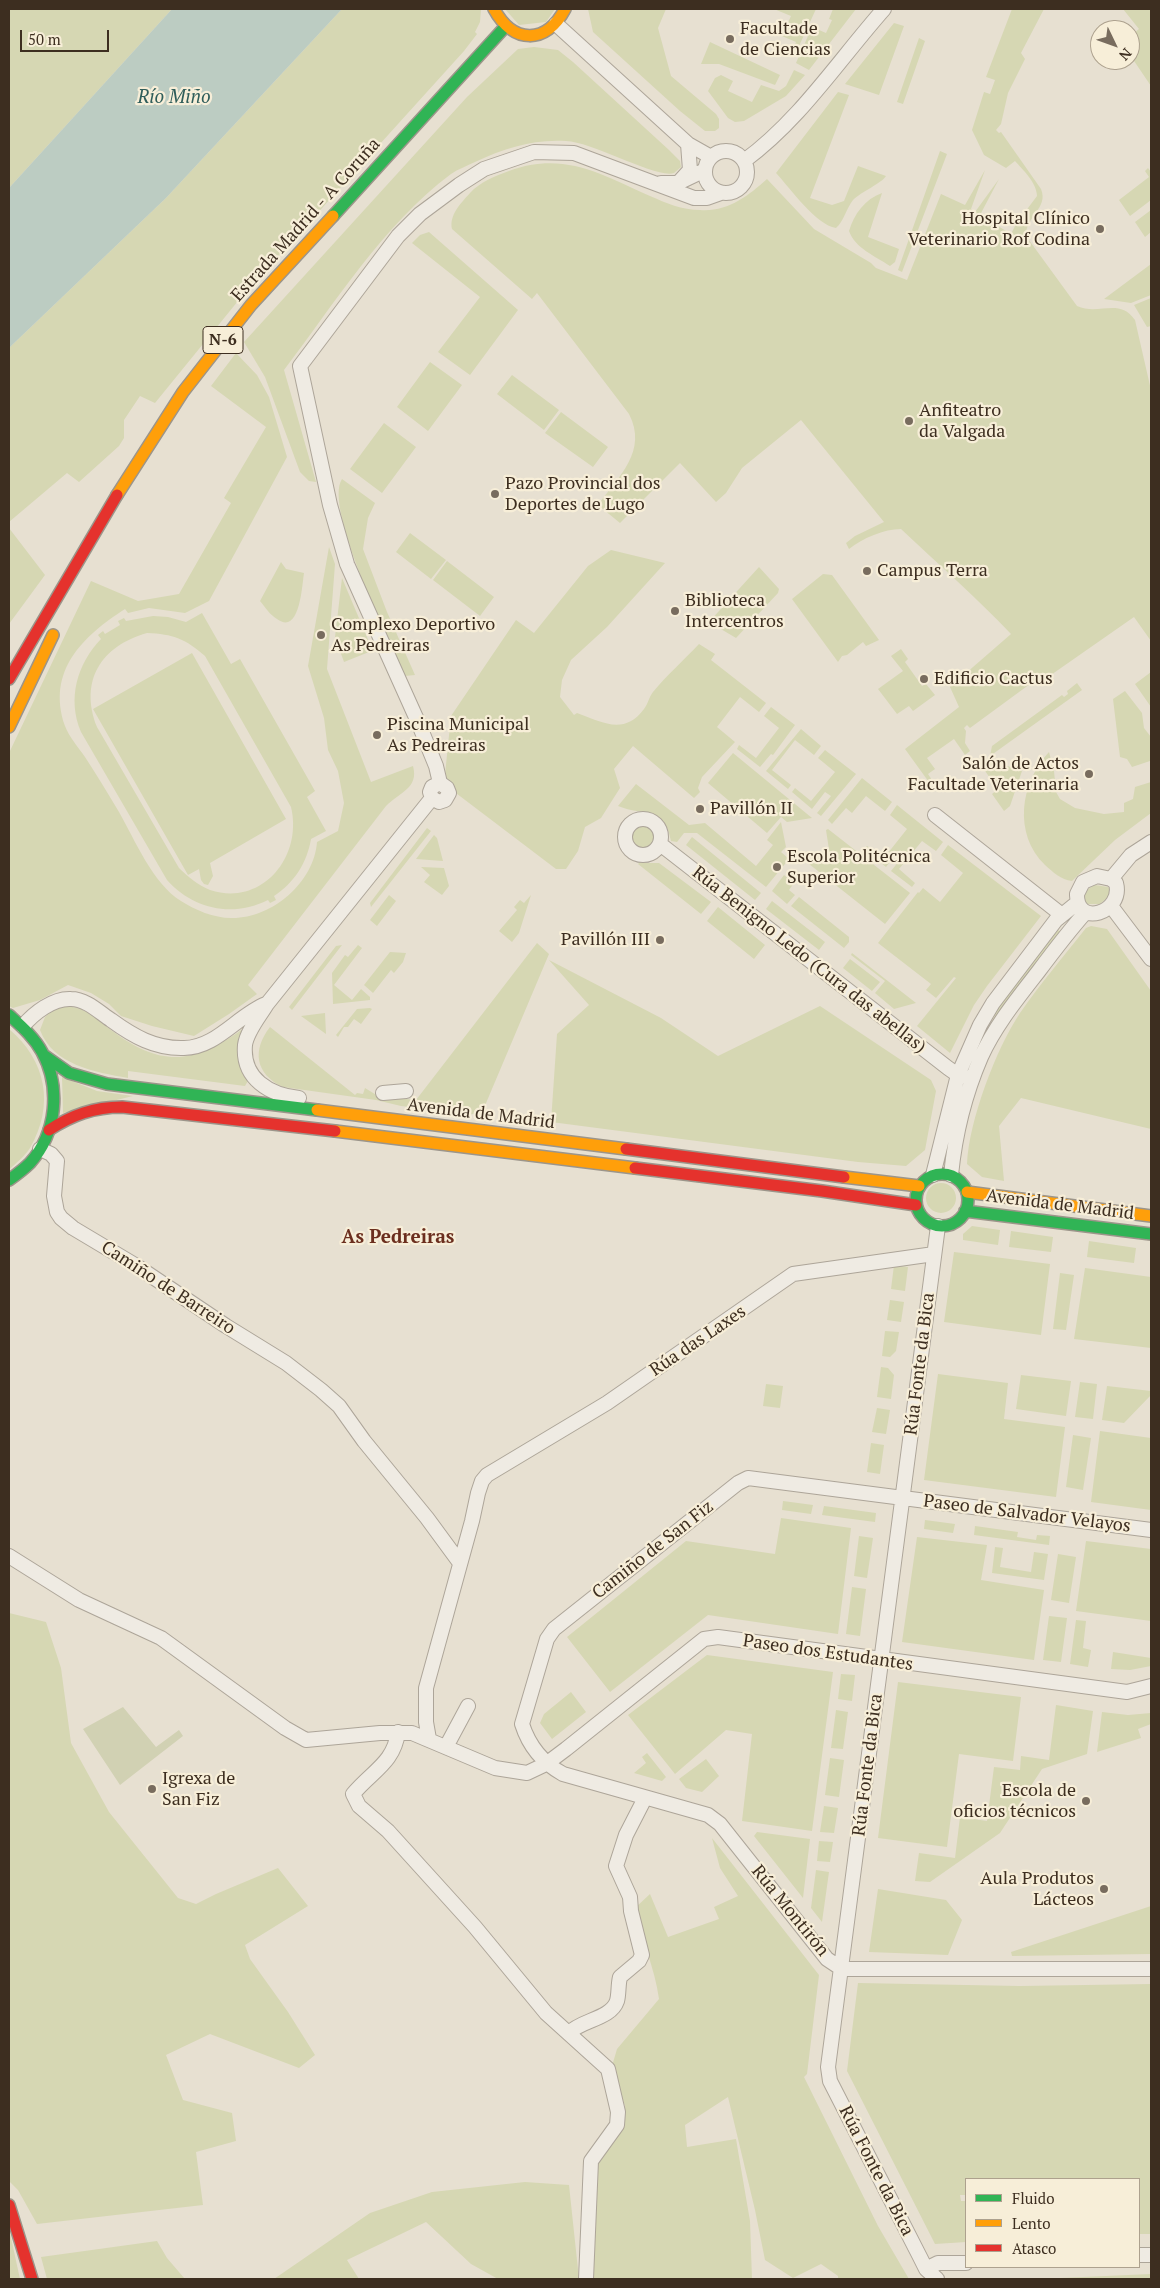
<!DOCTYPE html>
<html>
<head>
<meta charset="utf-8">
<style>
	body { margin:0 }
	#map { position:relative; width:1160px; height:2288px; overflow:hidden; background:#e7e0d1; font-family:"PT Serif",serif }
	canvas { display:block }
	.frame { position:absolute; inset:0; border:10px solid #3d2e20; pointer-events:none }
	.legend { position:absolute; left:965px; top:2178px; width:175px; height:90px; box-sizing:border-box; background:#f7eed8; border:1px solid #ada18e; margin:0; padding:6px 9px; list-style:none; font-size:15px; color:#3d2e20 }
	.legend li { display:flex; align-items:center; gap:10px; height:25px }
	.legend b { width:25px; border:1px solid #ada18e }
	.north { position:absolute; left:1090px; top:20px; width:50px; height:50px; box-sizing:border-box; background:#f7eed8; border:1px solid #ada18e; border-radius:50%; rotate:132deg; font-size:14px; font-weight:700; line-height:20px; text-align:center; color:#3d2e20 }
	.north::after { content:''; display:block; margin:auto; width:18px; height:22px; background:#786c5e; clip-path:polygon(50% 0,100% 100%,50% 72%,0 100%) }
	.scale { position:absolute; left:20px; top:30px; width:89px; height:22px; box-sizing:border-box; border:2px solid #3d2e20; border-top:0; padding-left:6px; font-size:15px; line-height:18px; white-space:nowrap; color:#3d2e20; -webkit-text-stroke:4px #f7eed8; paint-order:stroke }
</style>
</head>
<body>
<div id="map">
<canvas width="1160" height="2288"></canvas>
<div class="frame"></div>
<ul class="legend">
<li><b style="height:6px;background:#30b455"></b>Fluido</li>
<li><b style="height:6px;background:#ff9f0a"></b>Lento</li>
<li><b style="height:6px;background:#e5322d"></b>Atasco</li>
</ul>
<div class="north">N</div>
<div class="scale">50 m</div>
</div>
<script>
const ctx = document.querySelector('canvas').getContext('2d');
ctx.lineJoin = 'round';
function paint(path, color) { ctx.fillStyle = color; ctx.fill(path, 'evenodd'); }
function strokePath(path, color, width, dash) { ctx.strokeStyle = color; ctx.lineWidth = width; ctx.lineCap = dash ? 'butt' : 'round'; ctx.setLineDash(dash || []); ctx.stroke(path); }
function drawText(font, color, halo, rows, align = 'center') {
  ctx.font = font + ' "PT Serif",serif'; ctx.lineWidth = 4.5; ctx.setLineDash([]); ctx.textBaseline = 'middle'; ctx.strokeStyle = halo; ctx.fillStyle = color; for (const [text, x, y, turn = 0] of rows) {
    ctx.save(); ctx.translate(x, y); ctx.rotate((+turn || 0) * Math.PI / 180); ctx.textAlign = isNaN(turn) ? turn : align; if (halo) ctx.strokeText(text, 0, 0); ctx.fillText(text, 0, 0); ctx.restore();
  }
}
const green = new Path2D(`
	M9 9H172L9 188Z
	M342 9H481L480 22 475 32 477 34 464 51 238 301 155 403 140 396 124 420V438L119 446 79 482 67 473 9 522V348L166 198Z
	M505 9H555L546 22 519 25Z
	M588 9H666L658 28 671 76 716 114 719 119V128L715 131H705L680 111 593 32Z
	M774 9H816L799 46 795 44 796 42 782 36 791 16Z
	M833 9H856L809 70 796 63 812 27 826 33 832 20 829 19Z
	M1012 9H1044L1021 53 1025 59 1008 93 1001 124 996 130 999 133 1001 132 1041 189C1049 208 1025 217 1026 236L1077 306C1099 316 1119 297 1135 320L1151 390V641L1134 617 1048 677 1045 673 970 728 967 725 964 728 966 731 965 743 970 751 965 755 954 739 927 758 935 769 928 774 934 783 931 785 905 749 959 707 950 687 1011 634C976 597 938 564 901 529 884 529 863 538 849 549L846 543 855 536 884 522 801 420 742 468 726 493 716 502 680 463 620 523 598 505C619 476 648 451 629 414L537 293 532 299 452 229C449 215 461 203 470 193 480 182 495 176 509 171 564 151 600 174 650 196 666 203 682 210 700 210 728 212 748 196 767 179L814 229 871 263 876 268 907 280 941 194 965 205 985 170 971 209 975 212 999 179 980 215 1011 234 1016 224 1037 196C1037 183 1023 170 1015 161L1006 168 984 155 972 130 984 92 990 94 995 80 986 77Z
	M1123 9H1151V86L1130 55V36L1139 29Z
	M894 23 904 26 879 95 845 84Z
	M919 38 925 41 903 104 897 102Z
	M710 42 780 75 775 85 719 64H701Z
	M534 47 558 50 573 62 669 150 680 161 681 167 674 173C657 179 593 142 566 141 533 139 505 148 475 162 467 166 458 169 451 174 383 225 335 303 284 370L316 482 309 481 300 472 265 377 244 342 467 97 518 49Z
	M794 70 805 75 786 96 744 121 735 122 728 118 708 91 715 78 721 75 733 81 728 91 752 102 761 85 779 91 786 86Z
	M838 92 849 95 810 198 832 205 844 201 858 166 886 176C882 183 861 192 853 200 846 209 844 221 836 228 816 225 790 188 776 173Z
	M940 151 947 154 902 272 898 270Z
	M1148 168 1151 172V200L1130 216 1119 200 1149 177 1145 171Z
	M882 193 868 237 899 249 895 262 890 266C875 256 855 248 849 231 854 214 865 199 882 193Z
	M1151 210V232L1145 237 1135 222Z
	M429 232 518 310 470 375 438 352 480 297 412 243 420 235Z
	M1151 264V295L1131 303 1104 299Z
	M1151 298V326L1147 327 1134 305Z
	M236 353 257 375 269 397 287 457 209 601 185 613 149 608 128 613 125 609C83 636 46 671 65 726 69 737 79 748 85 757 97 775 108 794 119 812 135 840 153 884 181 901 195 910 214 918 231 918 271 919 314 883 317 842L338 831 344 803 338 771 328 750 324 718 308 666 329 547 335 564 327 669 371 782 413 766C419 788 400 792 386 806L248 985 257 994 229 1014 194 1036 152 1026 121 1016 109 1004 91 993 68 985 40 1000 13 1008 9 1006V753L91 581 138 601 179 594 231 503 224 498 266 427 211 386Z
	M430 362 462 385 428 431 397 407Z
	M512 375 559 410 544 430 497 394Z
	M561 412 608 447 593 467 545 433Z
	M384 423 416 447 382 493 350 469Z
	M342 479 375 503 368 518 363 549 387 612 415 675 405 676C390 643 323 507 342 479Z
	M9 528 45 575 9 624Z
	M410 533 446 560 431 579 396 552Z
	M611 550 665 563 607 627 571 660 562 680 560 697 574 715 577 713C602 722 624 736 644 709 648 704 649 697 653 692 667 675 684 660 699 644L715 654 711 660 766 703 759 712 740 697 717 727 735 742 702 777 698 788 700 792 694 798 633 746 614 769 620 788 601 818 585 827 578 851 566 869H556L444 784 451 716 516 620 534 633 588 566Z
	M447 561 494 597 480 616 433 580Z
	M281 562 286 569 304 573C302 585 300 636 277 619 270 615 265 607 260 601Z
	M759 567 779 589 778 593 736 638 709 622Z
	M823 574 832 575 879 640 866 646 863 642 847 655 842 656 838 662 792 599Z
	M342 578 372 649 369 652 344 662 335 637Z
	M202 613 231 664 240 659 315 791 307 797 326 831 311 839C307 863 294 883 274 896L276 900 270 903 268 900C232 918 193 909 167 880L81 732C67 699 77 664 101 639L98 635 103 631 105 634 120 625 118 621 124 618 126 621 153 616 168 617 186 622ZM147 633C173 634 186 639 205 656L291 807C303 857 262 907 210 890 198 885 188 877 179 868L97 727C79 681 101 646 147 633Z
	M901 649 908 659 905 662 922 686 926 684 935 695 913 711 909 706 897 714 878 689 903 671 891 656Z
	M192 653 286 819 210 863 213 876 208 885 204 884 201 880 199 869 188 875 93 709Z
	M1151 672V707L1135 684Z
	M1077 683 1082 690 990 756 992 746 1062 695 1064 697 1068 694 1067 691Z
	M1125 691 1142 713 1144 728 1151 737 1150 761 1132 767 1127 759 1120 757 1113 699Z
	M771 707 795 725 773 755 771 754 760 767 737 749 739 745 756 758 779 728 764 716Z
	M801 729 821 746 814 755 795 740 772 770 791 785 788 789 766 771Z
	M825 750 856 774 821 816 817 813 831 796 825 792 812 809 792 792 795 788 811 801 835 772 818 758Z
	M1049 752 1054 771 1056 792 1060 799 1075 808 1104 814 1124 812V803L1133 799 1135 787 1151 782V813L1115 840 1072 881C1061 880 1053 872 1045 865 1013 834 1020 783 1049 752Z
	M733 753 812 818 787 822 781 817 767 833 708 783Z
	M987 759 1022 771 1010 806 1004 811 992 794 998 789 980 764Z
	M862 778 892 802 885 811 866 796 852 813 846 808 832 824 828 820Z
	M636 784 689 825 705 823 756 866 773 845 767 840 781 822 786 847 781 852 789 859 766 887 697 833H684L677 842 671 841C664 804 645 817 618 806Z
	M897 805 943 842 936 851 922 841 899 869 915 883 912 887 891 871 903 856 898 852 886 867 864 849 867 846 884 858 907 829 890 815Z
	M632 837a12 12 0 1 1 24 0a12 12 0 1 1-24 0Z
	M427 828 431 831 371 907 370 903Z
	M828 829 910 893 885 924 804 860 830 856 826 830Z
	M434 835 437 838 443 861 416 859Z
	M692 837 761 893 755 900 686 845Z
	M948 845 1041 916 987 986 974 1005 950 1053 917 1026 956 978 954 977 936 998 926 990 931 984 878 943 918 892 919 893 923 888 940 902 963 873 941 855Z
	M639 863H659L711 902 701 914 638 864Z
	M421 867 444 868 449 886 442 895 424 882 430 875Z
	M784 875 794 883 789 890 795 895 787 904 772 891Z
	M1095 885 1108 887 1110 890 1109 896 1100 904H1085C1082 894 1086 889 1095 885Z
	M389 895 396 901 377 926 370 920Z
	M531 895 519 933 512 942 499 931 517 910 514 907 520 900 524 903Z
	M799 897 849 937V942L844 948 791 906Z
	M772 901 825 942 819 950 766 909Z
	M718 907 765 945 754 959 707 921Z
	M1091 926 1107 929 1151 991V1129L1021 1098 999 1126 1004 1181 982 1177 967 1164C969 1120 996 1049 1020 1013 1040 984 1064 956 1086 928Z
	M1058 930 1061 932 975 1059H973L999 1007Z
	M537 943 549 954 481 1115 401 1106 376 1100 283 1087C255 1074 252 1050 270 1027L355 1095 357 1093 363 1094 365 1088 378 1096 416 1100Z
	M342 945 292 1010 289 1007 336 946Z
	M358 945 362 948 334 985 352 1000 361 989 370 997V1000L333 1004 332 973 345 955 348 957Z
	M390 952 406 953 403 962 394 973 391 970 373 993 364 985Z
	M852 953 916 1003 894 1009 875 993 885 981 851 955Z
	M850 959 880 982 872 991 843 968Z
	M549 960 661 1018 718 1056 820 1006 931 1080 936 1091 925 1150 906 1166 858 1162 551 1122 557 1034 589 1005Z
	M57 1006C83 1005 91 1014 111 1030 164 1070 196 1063 247 1026L249 1079 245 1086 128 1071V1078C95 1072 53 1065 40 1030L45 1017Z
	M370 1008 372 1009 361 1024 354 1019 348 1027H344L338 1037 336 1035 357 1009Z
	M325 1013 326 1034 301 1016Z
	M9 1029C46 1060 55 1105 30 1148 25 1156 16 1163 9 1170Z
	M62 1077 97 1091 133 1096 63 1113Z
	M926 1198a15 15 0 1 1 30 0a15 15 0 1 1-30 0Z
	M972 1226 1000 1230 998 1245 963 1240V1234Z
	M1011 1231 1053 1237 1051 1252 1009 1247Z
	M1089 1241 1136 1248 1134 1263 1087 1257Z
	M954 1252 1050 1264 1041 1335 944 1322Z
	M894 1265 908 1267 905 1291 891 1289Z
	M1085 1268 1151 1277V1348L1074 1339Z
	M1060 1273 1074 1275 1066 1330 1053 1329Z
	M890 1300 904 1302 901 1322 887 1320Z
	M885 1331 899 1332 896 1351 890 1357 882 1356Z
	M881 1367 888 1368 894 1375 891 1399 877 1397Z
	M938 1374 1008 1383 1004 1419 1065 1427 1056 1497 924 1480Z
	M1021 1375 1071 1381 1066 1416 1016 1409Z
	M1080 1382 1097 1384 1093 1419 1075 1417Z
	M766 1384 783 1386 780 1408 763 1406Z
	M1107 1386 1151 1391V1395L1124 1423 1102 1420Z
	M877 1408 890 1410 886 1434 872 1432Z
	M1100 1431 1151 1438V1510L1091 1502Z
	M1073 1435 1091 1438 1083 1490 1066 1487Z
	M871 1443 884 1445 880 1474 867 1472Z
	M783 1501 813 1505 811 1514 782 1510Z
	M824 1506 876 1513 875 1522 822 1515Z
	M781 1518 851 1528 838 1634 708 1615 610 1692 567 1637 686 1541 775 1554Z
	M925 1520 955 1524 953 1533 924 1529Z
	M975 1526 1018 1532 1017 1537 1036 1540 1037 1535 1050 1536 1049 1545 974 1535Z
	M859 1536 873 1538 867 1578 854 1576Z
	M917 1537 987 1545 981 1580 1044 1590 1034 1660 902 1642Z
	M1086 1541 1151 1549V1621L1076 1611Z
	M995 1547 1003 1548 1000 1567 1031 1572 1034 1552 1048 1554 1044 1580 992 1573Z
	M1058 1554 1076 1557 1069 1603 1051 1600Z
	M852 1587 866 1589 860 1636 846 1634Z
	M9 1613 46 1622 61 1668 71 1743 109 1812 178 1898 196 1904 216 1894 278 1868 308 1906 245 1945 250 1959 288 2012 315 2055 299 2068 210 2034 166 2055 183 2100 232 2113 236 2141 196 2152 203 2205 37 2224 18 2190 9 2181Z
	M1049 1616 1067 1618 1061 1662 1043 1660Z
	M1076 1620 1086 1621 1083 1648 1091 1650 1088 1667 1070 1664Z
	M1113 1652 1151 1658V1666L1130 1670 1111 1669Z
	M707 1655 833 1672 812 1831 742 1821 752 1734 726 1730 675 1774 628 1715Z
	M841 1674 855 1675 852 1701 838 1699Z
	M898 1682 1021 1697 1013 1761 959 1754 947 1847 878 1838Z
	M571 1692 586 1712 552 1739 540 1723 544 1714Z
	M1056 1705 1093 1711 1087 1754 1042 1769 1000 1833 930 1882 915 1881 919 1853 955 1858 960 1817 987 1821 994 1767 1020 1770 1021 1756 1049 1760Z
	M836 1710 848 1712 843 1749 831 1748Z
	M1102 1712 1128 1715 1151 1713V1724L1138 1729 1141 1738 1097 1752Z
	M647 1753 666 1777 662 1781 634 1773 646 1763 642 1757Z
	M830 1758 844 1760 839 1797 825 1795Z
	M706 1759 719 1776 702 1792 686 1788 679 1779Z
	M824 1806 838 1808 834 1833 820 1832Z
	M757 1832 810 1839 803 1898 754 1836Z
	M712 1838 819 1975 807 2074 804 2077 878 2226 909 2279H838V2276L821 2264 793 2278 765 2260 755 2210 728 2097 685 2125 687 2147 736 2139 750 2221 752 2279H591L593 2169 621 2127 625 2106 612 2066 617 2049 659 1999C655 1968 641 1939 635 1908L650 1894 668 1937 719 1919 714 1907 738 1896 720 1868Z
	M819 1841 833 1842 830 1862 817 1861Z
	M816 1870 829 1872 822 1922 811 1908Z
	M878 1889 946 1900 962 1920 948 1955 869 1952Z
	M1151 1906V1954L1012 1956 1011 1952Z
	M858 1983 1020 1986 1151 1984V2234H1139V2179H966V2195H960L961 2201H966V2242L935 2244 847 2071Z
	M525 2182 569 2185 579 2279H498L471 2264 426 2222 347 2260 359 2279H274L370 2213 432 2192Z
	M9 2229 10 2233 20 2279H9Z
	M157 2241 167 2258 185 2279H47L41 2257Z
	M1151 2274V2279H1060V2278Z`);
const cemetery = new Path2D(`
	M123 1707 156 1747 179 1730 183 1736 120 1785 83 1729Z`);
const water = new Path2D(`
	M172 9H342L166 198 9 348V188Z`);
const street = new Path2D(`
	M556 24 688 144 711 157
	M705 172a21 21 0 1 1 42 0a21 21 0 1 1-42 0Z
	M744 161C800 120 838 61 884 9
	M680 181 690 170 688 144
	M661 183H678L705 170
	M440 783 436 766 418 722 347 564 330 505 300 366 398 236 420 214 459 185 484 169 534 152 574 153 694 198H707L721 193
	M935 815 1062 915
	M625 837a18 18 0 1 1 36 0a18 18 0 1 1-36 0Z
	M660 844 948 1068 958 1075 972 1079
	M1097 876 1111 879 1116 883C1124 913 1076 928 1077 894L1083 882Z
	M1111 879 1131 855 1151 842
	M1111 906 1151 959
	M23 1026C34 1013 53 998 71 999 86 999 99 1012 111 1020 133 1036 155 1049 184 1048 216 1048 238 1015 266 1004
	M383 1093 406 1091
	M299 1098C270 1095 242 1079 245 1045 247 1031 260 1016 267 1004L432 798 430 792 432 787 440 783 447 788 449 793 445 800 439 802 432 798
	M40 1149 51 1154 57 1161 54 1196 57 1212 61 1218 73 1228 135 1265 226 1326 286 1363 321 1390 339 1406 364 1441 427 1518 460 1563
	M933 1175 958 1075 980 1025 993 1003 1056 920 1077 903
	M951 1175C955 1135 965 1094 981 1057 995 1026 1017 999 1038 972 1053 952 1068 932 1085 913
	M1151 1530 748 1478 738 1483 554 1629 547 1639 522 1724C529 1746 543 1763 563 1774L708 1815 720 1824 827 1959 842 1969H1151
	M9 1556 79 1600 161 1638 285 1728 306 1740 380 1733H412L495 1768 527 1773 546 1764 566 1749 704 1639 718 1637 1127 1692 1151 1686
	M398 1732C394 1763 372 1771 353 1794L359 1806 388 1831 475 1927 546 2013 608 2069 618 2112 617 2125 591 2161 586 2279
	M429 1739 426 1722V1688L472 1521 478 1493 482 1481 487 1475 607 1403 793 1274 934 1254
	M446 1747 468 1706
	M569 2033C581 2020 611 2019 617 2001 619 1994 618 1985 620 1977L639 1961 642 1955 631 1911 630 1897 616 1866 626 1835 645 1798
	M1139 2255H1151
	M926 2269 938 2263H966
	M937 2279 926 2269 920 2257 830 2081 828 2067 938 1226`);
const fast = new Path2D(`
	M333 216 505 27
	M9 1015C21 1026 34 1037 42 1052 61 1087 57 1133 30 1163 24 1169 16 1175 9 1180
	M45 1056 69 1073 107 1084 317 1110
	M916 1200a26 26 0 1 1 52 0a26 26 0 1 1-52 0Z
	M965 1211 1151 1234`);
const slow = new Path2D(`
	M494 9C513 44 546 45 565 9
	M117 495 183 392 251 305 333 216
	M9 727 53 635
	M317 1110 626 1149
	M335 1131 635 1168
	M844 1177 919 1186
	M967 1192 1151 1216`);
const jam = new Path2D(`
	M9 679 117 495
	M49 1130C72 1115 94 1107 122 1107L335 1131
	M626 1149 844 1177
	M635 1168 822 1191 916 1205
	M9 2205 32 2279`);
const markers = [
	[730,39,5,"#786c5e"],
	[1100,229,5,"#786c5e"],
	[909,421,5,"#786c5e"],
	[495,494,5,"#786c5e"],
	[867,571,5,"#786c5e"],
	[675,611,5,"#786c5e"],
	[321,635,5,"#786c5e"],
	[924,679,5,"#786c5e"],
	[377,735,5,"#786c5e"],
	[1089,774,5,"#786c5e"],
	[700,809,5,"#786c5e"],
	[777,867,5,"#786c5e"],
	[660,940,5,"#786c5e"],
	[152,1789,5,"#786c5e"],
	[1086,1801,5,"#786c5e"],
	[1104,1889,5,"#786c5e"]
];
const shields = [
	[223,340,40]
];
const shieldNames = [
	["N-6",223,340]
];
const poiNames = [
	["Facultade",740,29],
	["de Ciencias",740,50],
	["Hospital Clínico",1090,219,"right"],
	["Veterinario Rof Codina",1090,240,"right"],
	["Anfiteatro",919,411],
	["da Valgada",919,432],
	["Pazo Provincial dos",505,484],
	["Deportes de Lugo",505,505],
	["Campus Terra",877,571],
	["Biblioteca",685,601],
	["Intercentros",685,622],
	["Complexo Deportivo",331,625],
	["As Pedreiras",331,646],
	["Edificio Cactus",934,679],
	["Piscina Municipal",387,725],
	["As Pedreiras",387,746],
	["Salón de Actos",1079,764,"right"],
	["Facultade Veterinaria",1079,785,"right"],
	["Pavillón II",710,809],
	["Escola Politécnica",787,857],
	["Superior",787,878],
	["Pavillón III",650,940,"right"],
	["Igrexa de",162,1779],
	["San Fiz",162,1800],
	["Escola de",1076,1791,"right"],
	["oficios técnicos",1076,1812,"right"],
	["Aula Produtos",1094,1879,"right"],
	["Lácteos",1094,1900,"right"]
];
const streetNames = [
	["Estrada Madrid - A Coruña",306,220,-48],
	["Rúa Benigno Ledo (Cura das abellas)",809,960,38],
	["Avenida de Madrid",481,1114,7],
	["Avenida de Madrid",1060,1205,7],
	["Camiño de Barreiro",168,1288,33],
	["Rúa das Laxes",698,1341,-34],
	["Rúa Fonte da Bica",920,1364,-83],
	["Paseo de Salvador Velayos",1027,1514,7],
	["Camiño de San Fiz",653,1550,-38],
	["Paseo dos Estudantes",828,1653,8],
	["Rúa Fonte da Bica",868,1765,-83],
	["Rúa Montirón",790,1911,51],
	["Rúa Fonte da Bica",876,2171,63]
];
const waterNames = [
	["Río Miño",174,98]
];
const neighbourhoodNames = [
	["As Pedreiras",398,1238]
];
paint(green, '#d6d7b3');
paint(cemetery, '#d1d1b3');
paint(water, '#bcccc2');
strokePath(street, '#ada599', 16);
strokePath(fast, '#9c958a', 14);
strokePath(slow, '#9c958a', 14);
strokePath(jam, '#9c958a', 14);
strokePath(street, '#efebe3', 14);
strokePath(fast, '#30b455', 11);
strokePath(slow, '#ff9f0a', 11);
strokePath(jam, '#e5322d', 11);
for (const [x, y, r, color] of markers) { const dot = new Path2D(); dot.arc(x, y, r, 0, 2 * Math.PI); ctx.fillStyle = color; ctx.fill(dot); strokePath(dot, '#f7eed8', 2); }
for (const [x, y, w] of shields) { const box = new Path2D(); box.roundRect(x - w / 2, y - 13.5, w, 27, 4); ctx.fillStyle = '#f7eed8'; ctx.fill(box); strokePath(box, '#3d2e20', 1); }
drawText('bold 16px', '#3d2e20', null, shieldNames);
drawText('18px', '#3d2e20', '#f7eed8', poiNames, 'left');
drawText('18px', '#3d2e20', '#f7eed8', streetNames);
drawText('italic 19px', '#2f5d5a', '#f7eed8', waterNames);
drawText('bold 19px', '#6b2e1e', '#f7eed8', neighbourhoodNames);
</script>
</body>
</html>
